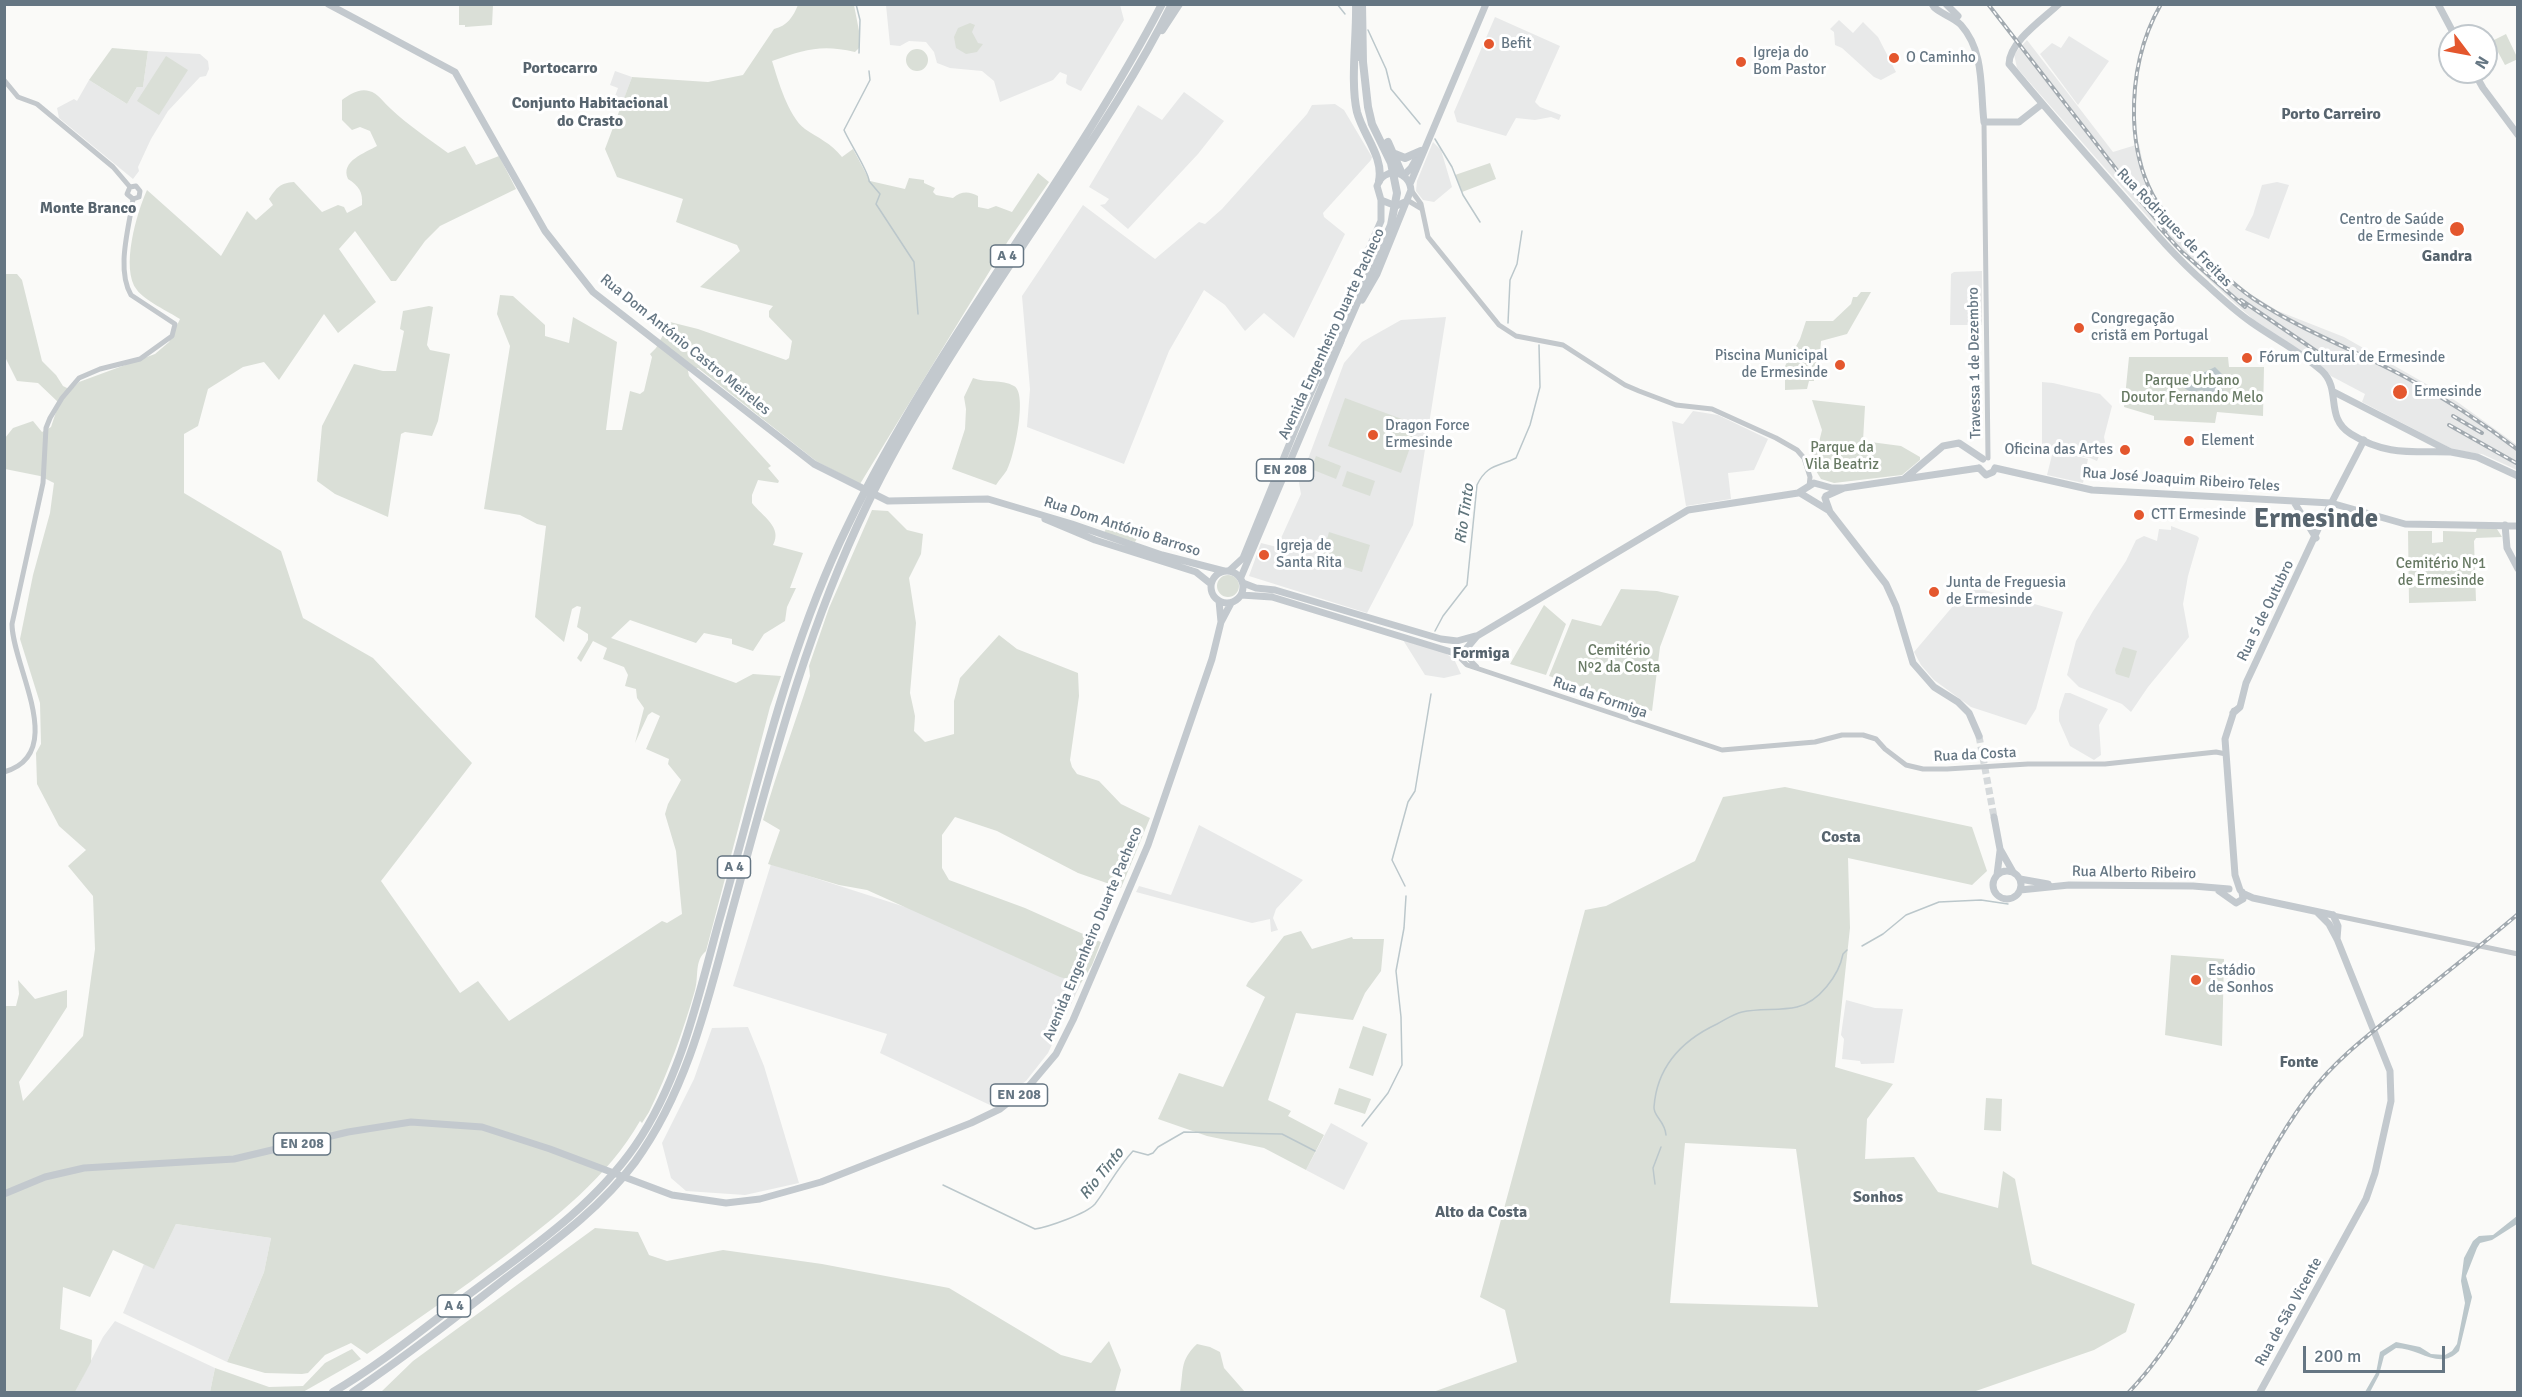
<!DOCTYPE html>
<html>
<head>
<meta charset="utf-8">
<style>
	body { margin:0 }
	#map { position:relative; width:2522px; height:1397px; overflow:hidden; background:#fafaf8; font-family:Signika,sans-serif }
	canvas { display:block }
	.frame { position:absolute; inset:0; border:6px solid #657683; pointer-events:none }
	.north { position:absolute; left:2438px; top:24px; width:60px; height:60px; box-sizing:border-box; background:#fff; border:2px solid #c1c8cd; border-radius:50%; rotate:122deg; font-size:16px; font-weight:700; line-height:24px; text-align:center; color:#657683 }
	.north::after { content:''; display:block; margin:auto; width:21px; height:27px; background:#e4572e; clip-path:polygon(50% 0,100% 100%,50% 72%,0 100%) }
	.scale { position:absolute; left:2303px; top:1346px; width:142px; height:27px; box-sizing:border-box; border:3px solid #657683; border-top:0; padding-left:8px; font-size:18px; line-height:21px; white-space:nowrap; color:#657683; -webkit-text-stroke:4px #fff; paint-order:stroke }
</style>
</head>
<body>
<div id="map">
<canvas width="2522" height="1397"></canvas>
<div class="frame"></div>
<div class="north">N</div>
<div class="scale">200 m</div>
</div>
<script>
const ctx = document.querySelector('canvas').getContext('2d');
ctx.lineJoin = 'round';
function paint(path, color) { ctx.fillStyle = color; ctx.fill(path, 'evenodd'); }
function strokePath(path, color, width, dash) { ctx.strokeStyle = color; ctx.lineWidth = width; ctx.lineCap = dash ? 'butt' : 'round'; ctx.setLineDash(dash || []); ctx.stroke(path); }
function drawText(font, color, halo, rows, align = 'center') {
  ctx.font = font + ' Signika,sans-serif'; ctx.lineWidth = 6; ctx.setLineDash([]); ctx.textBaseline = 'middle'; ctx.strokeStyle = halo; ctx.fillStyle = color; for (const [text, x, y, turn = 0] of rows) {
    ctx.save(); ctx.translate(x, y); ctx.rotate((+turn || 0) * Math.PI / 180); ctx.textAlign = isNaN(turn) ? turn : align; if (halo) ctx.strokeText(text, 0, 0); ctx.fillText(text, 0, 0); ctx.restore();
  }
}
const built = new Path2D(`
	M886 5H1120L1124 20 1081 91 1068 85 1066 83 1067 75 1060 72 1053 80 1000 102 994 81 982 71 950 68 937 63 934 52 926 42 909 41 900 46 890 45Z
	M1495 17 1560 46 1535 102 1540 107 1561 115 1559 120 1551 117 1535 120 1516 118 1506 136 1457 122 1454 112Z
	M1839 20 1853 33 1863 22 1878 37 1896 72 1881 80 1874 77 1842 48 1835 45 1834 32 1830 29Z
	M2069 36 2109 61 2078 105 2040 54 2052 43 2061 48Z
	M2027 40 2113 152 2139 144 2144 169 2154 194 2183 234 2209 259 2247 292 2278 311 2344 337 2456 401 2517 445V470L2482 454 2454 450 2362 402 2365 394 2331 376 2316 361 2254 320 2231 300 2175 248 2017 68 2014 54Z
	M148 51 200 54 208 61 209 69 206 76 200 77 168 111 151 139 138 167 139 171 133 179 59 118 57 108 74 99 77 101 89 80 127 104 137 87H143Z
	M615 71 632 77 625 96 627 97 622 110 614 107 616 100 614 99 618 88 610 85Z
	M1184 92 1224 121 1198 154 1128 229 1100 205 1105 204 1109 199 1089 187 1138 105 1162 120Z
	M1335 104 1344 110 1372 157 1371 160 1323 213 1324 217 1345 234 1294 338 1264 313 1245 331 1225 305 1204 290 1169 351 1124 464 1027 427 1030 389 1022 296 1083 205 1155 259 1199 222 1205 224 1222 209 1307 114 1312 105Z
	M1433 142 1441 150 1452 187 1434 202 1423 200 1416 191 1417 181Z
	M2277 182 2289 185 2269 239 2245 230 2253 215 2262 185Z
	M1982 271V325H1950L1951 274 1954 272Z
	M1446 317 1413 525 1367 613 1249 576 1261 543 1277 547 1301 494 1299 483 1344 363 1362 342 1401 320Z
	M2042 382 2053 383 2100 394 2112 406 2104 437 2105 442 2097 461 2090 458 2069 454 2088 459 2083 483 2047 475 2053 451 2042 447Z
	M1693 411 1718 415 1768 439 1754 470 1728 473 1731 499 1686 506 1672 421 1683 424Z
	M2171 526 2197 536 2199 538 2188 576 2183 604 2189 637 2148 687 2131 712 2122 704 2079 687 2067 675 2076 641 2093 611 2126 561 2136 540 2144 536 2157 541 2159 529 2171 530Z
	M1970 586 2063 612 2036 709 2026 725 1971 707 1934 680 1921 665 1914 652Z
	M1403 640 1445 653 1454 659 1461 674 1444 678 1425 675Z
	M2065 693H2070L2108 709 2099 725 2101 755 2094 760 2070 746 2059 721V711Z
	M1199 825 1303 880 1276 909 1273 918 1278 930 1271 932 1270 919 1252 923 1136 892 1139 886 1171 895Z
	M771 864 924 913 1081 983 1048 1053 1026 1081 992 1106 880 1053 887 1034 733 986Z
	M1846 1000 1875 1008 1903 1009 1894 1063 1861 1064 1860 1061 1842 1059 1844 1039 1841 1035Z
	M748 1027 764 1066 799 1183 745 1195 686 1191 671 1178 662 1143 694 1079 712 1028Z
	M1331 1123 1368 1143 1344 1190 1306 1170Z
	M176 1224 271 1238 264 1272 227 1362 123 1313 144 1264 154 1268Z
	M115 1321 215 1368 210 1392H75L103 1337Z`);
const green = new Path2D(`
	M459 5H493L492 25 465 27V25H459Z
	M798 5H854L860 36 859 48 855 52C820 44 805 50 772 61 778 80 788 116 805 129 818 138 831 143 842 157L853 149 870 181 905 189 909 178 924 180V183L935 188 933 192 936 195 953 198C961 191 969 191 978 196V207L988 209 996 206 1012 212 1038 173 1049 182 1008 241 860 484 816 461 698 368 688 371 689 376 771 466 768 468 779 481 778 483 758 480 752 495V503C762 516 783 527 773 545L803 553 790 588H796L787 607 785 621 764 634 753 651 732 644V639L704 633 696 643 630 620 611 638 736 683 753 674 781 676 770 707 706 951C694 961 699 976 695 990 683 1032 668 1073 649 1112L642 1123 640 1121C608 1177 556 1217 505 1256 460 1290 414 1322 367 1354L351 1343 325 1355 308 1373 302 1374 265 1373 227 1362 264 1272 271 1238 176 1224 154 1269 113 1250 90 1297 63 1287 60 1329 92 1340 91 1362 75 1392H5V1006H16L19 994 18 980 35 999 67 990V1007L19 1082 23 1101 83 1036 95 949 93 896 68 866 86 850 59 826 37 784 36 753 41 744 40 703 20 639 33 575 50 513 54 483 40 476 5 469V438L13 428 33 421 42 432 51 427 59 403 38 383 17 381 5 357 4 274H17L22 280 42 361 56 375 63 386 71 390 79 382 155 354 169 342 180 319C169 312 144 300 137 290 120 269 137 212 147 190L221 256 247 211 256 220 273 205 269 199C277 187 280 183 294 182L322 212 338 205 344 207 347 213 362 205C363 192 359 186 348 179 340 161 365 153 377 146L370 131 360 127 352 130 342 120V100C349 95 359 88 369 91 378 93 384 103 391 109 408 125 429 139 448 153L465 146 476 165 499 156 516 189 440 226 425 241 396 281H391L355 231 339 249 376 302 338 333 324 314 279 380 264 362 243 367 208 389 198 426 184 434V493L281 551 303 618 373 658 472 763 381 881 460 993 478 981 509 1021 662 921 667 923 682 914 676 851 665 814 668 804 681 780 668 764 669 759 646 749 660 716 652 712 648 715 635 743 644 708 637 698 636 689 625 686 628 675 624 667 603 659 607 648 593 641 581 662 577 658 588 640V634L577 627 581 607 577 606 572 609 564 642 535 617 546 526 537 524 520 515 484 509 510 346 497 314 500 295 513 296 545 325V336L569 343 573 317 617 342 606 430H622L630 391 640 394 644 391 652 357 650 354 656 348 670 322 698 329 786 360 789 358 792 341 769 317V311L773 306 700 287 740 251 737 245 676 222 683 199 617 177 605 149 632 77 708 82 743 75 774 29C787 26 793 17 798 5Z
	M970 23 975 25 972 32 978 43 983 44 977 52 966 54 956 48 954 37 958 28Z
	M2506 34 2518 59 2505 65 2492 41Z
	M112 48 148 51 143 87H137L127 104 89 80Z
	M906 60a11 11 0 1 1 22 0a11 11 0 1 1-22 0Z
	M166 56 188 70 159 115 137 101Z
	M1490 163 1496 179 1462 192 1455 175Z
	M1861 292H1871L1847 334 1821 341 1820 353 1814 354 1820 355V370H1812L1810 355V370L1814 372V381H1809L1807 389 1785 390V366L1800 339 1806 321H1833L1851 304 1853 297H1857Z
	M429 306 433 307 427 345 430 350 450 354 438 421 432 436 405 432 401 434 388 517 335 494 317 481 322 426 354 364 383 371H396L404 331 400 329 403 311Z
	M2129 357H2228L2229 367H2264L2263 416 2217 412 2215 423 2154 420V416L2124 407Z
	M973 378C986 383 1002 379 1014 386 1028 393 1014 458 1007 470 1004 475 999 480 996 485L952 469 965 429 966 409 964 397Z
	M1345 398 1418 425 1401 473 1328 446Z
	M1812 400 1865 406 1863 441 1901 446 1920 457V460L1902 475 1834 483 1821 479 1813 466 1812 453 1819 442 1822 430Z
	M1316 456 1341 466 1336 479 1311 469Z
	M1347 471 1375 481 1370 496 1342 486Z
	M872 510 888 511 907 530 923 534 921 554 909 578 916 623 910 693 915 716 914 731 925 742 954 734V701L960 678 999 635 1017 649 1078 673 1079 696 1070 760 1072 767 1077 774 1099 781 1121 804 1150 818 1121 888 1078 873 997 831 955 817 942 835V868L949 880 1025 908 1101 942 1092 965 1081 983 1060 977 867 890 839 885 768 864 780 830 763 820C777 771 795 724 810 676L809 666 829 608Z
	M1111 518 1141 530 1135 542 1104 533Z
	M2477 528 2497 529 2502 537 2476 538 2474 541 2476 601 2409 603 2408 531H2432V543L2443 542V531L2476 532Z
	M1329 532 1370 545 1362 572 1321 560Z
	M1217 586a11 11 0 1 1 22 0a11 11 0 1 1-22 0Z
	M1621 589 1657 591 1679 596 1660 647 1652 711 1549 676 1572 619 1601 626Z
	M1544 605 1566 624 1546 675 1510 664Z
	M2123 647 2137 651 2129 678 2116 674 2115 670Z
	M1785 787 1972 827 1987 871 1972 885 1848 858 1850 928 1835 1067 1893 1084 1867 1119 1865 1159 1914 1157 1938 1192 1998 1208 2003 1171 2015 1179 2032 1264 2135 1304 2126 1332 2094 1350 1973 1392H1433L1517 1362 1505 1310 1480 1297 1585 910 1606 906 1695 861 1723 797ZM1685 1143 1796 1149 1818 1307 1670 1303Z
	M1301 931 1312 949 1352 937 1353 939H1384L1381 971 1365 993 1353 1020 1296 1013 1268 1100 1291 1111 1288 1116 1324 1135 1306 1170 1264 1148 1207 1136 1158 1119 1179 1073 1223 1087 1265 997 1246 986 1248 982 1284 936Z
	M2171 955 2224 959 2222 1046 2165 1035Z
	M1363 1026 1387 1034 1373 1076 1349 1068Z
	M1339 1088 1371 1099 1365 1114 1334 1104Z
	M1986 1098 2002 1099 2001 1131 1984 1130Z
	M595 1228 638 1232 649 1255 667 1261 723 1250 822 1264 949 1288 1061 1355 1091 1363 1109 1341 1121 1370 1115 1392H381L413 1361Z
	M1197 1344 1210 1347 1220 1352 1224 1368 1245 1392H1180C1184 1371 1179 1361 1197 1344Z
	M352 1349 361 1359 303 1392H210L215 1368 269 1387 303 1386 325 1363Z`);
const water = new Path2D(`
	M2215 367 2223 375 2224 382 2221 388 2227 395 2216 397 2202 390 2191 392 2184 388 2186 375H2199Z
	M2517 1216V1224L2492 1240 2480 1243 2477 1248 2466 1276 2472 1297 2459 1351C2440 1371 2419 1348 2396 1348L2384 1356 2379 1375 2370 1392H2365L2376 1373 2380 1352 2396 1342 2420 1347 2431 1354 2445 1355 2452 1351 2457 1344 2465 1303 2461 1281 2464 1258 2473 1241 2479 1236 2493 1235Z`);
const stream = new Path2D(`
	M856 4 860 20 859 53
	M1337 4 1345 14
	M1368 30 1386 69 1391 89 1420 124
	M869 71 870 80 844 130C848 140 870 174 869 181L880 194 876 204 914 262 918 314
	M1435 139 1452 167 1463 195 1480 222
	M1508 323 1510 280 1517 264 1522 231
	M1435 631 1443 616 1467 585 1477 485C1487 464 1498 467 1516 458L1530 425 1540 387 1539 345
	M1405 886 1392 860 1408 802 1415 791 1431 694
	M1862 946 1883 934 1906 915 1939 902 1981 900 2008 904
	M1362 1126 1388 1093 1402 1065 1401 1017 1396 971 1404 928 1406 896
	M1666 1135C1665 1121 1653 1116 1654 1107 1657 1066 1683 1040 1717 1024 1725 1020 1733 1014 1742 1012 1760 1008 1779 1011 1797 1007 1819 1002 1839 975 1843 954L1847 950
	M1655 1184 1653 1168 1661 1147
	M943 1185 1035 1229C1048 1227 1086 1214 1095 1204 1108 1187 1118 1167 1133 1151L1148 1155 1153 1153 1158 1147 1184 1132 1282 1134 1315 1151`);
const majorTunnel = new Path2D(`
	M1979 736 1994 817`);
const minor = new Path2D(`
	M4 80 18 97 37 104 113 167 130 187
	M1984 122 1988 458
	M130 187 136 186 140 191 139 197 133 199
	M130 187 127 194 133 199
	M1411 190 1421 204 1428 237 1499 325 1516 336 1563 345 1625 385 1639 391 1676 405 1712 409 1776 438 1797 450 1804 458 1810 477 1809 487
	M1407 200 1422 209
	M1467 650 1470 660 1477 667
	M1456 654 1467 665 1722 750 1815 742 1842 735H1863L1876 739 1885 749 1906 765 1923 769H1947L2028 764H2105L2216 752 2226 754
	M4 772C69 754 12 666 12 624L43 483 46 428 50 418 62 398 79 378 100 369 140 359 172 336 175 324 131 295C116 269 129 228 133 199
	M2333 915 2518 954`);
const major = new Path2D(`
	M328 4 455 72 545 231 593 292 814 464 888 501 988 499 1072 524 1162 555 1224 571
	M1932 4C1936 13 1953 16 1961 25 1985 52 1980 89 1984 122H2019L2042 104
	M1946 4 1958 16
	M2059 4C2043 19 2009 42 2009 64 2046 109 2084 152 2122 195 2148 225 2175 257 2206 284 2220 297 2235 311 2251 322 2275 339 2300 351 2322 371 2342 390 2324 417 2351 434 2386 456 2412 451 2451 452
	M2438 4 2455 36
	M2474 72 2483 88 2518 135
	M1404 175 1411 168 1419 154
	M1410 184 1486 4
	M1362 300 1377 274 1411 190C1409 170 1384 166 1377 186L1381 200 1396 206 1405 202
	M2334 392 2451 452 2477 457 2518 476
	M1979 468 1986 475 1993 472 1995 468
	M1995 468 2092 490 2331 503 2405 524 2518 526
	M1904 479 1943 446 1959 443 1983 459
	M1800 493 1828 510
	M1826 496 1844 488 1979 468
	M1825 498 1830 512 1886 584 1896 606 1913 663 1934 687 1958 702 1969 713 1979 736
	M2294 502 2316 538
	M1045 519 1095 540 1196 572 1211 584
	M2505 525 2507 548 2518 569
	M1230 570 1243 558 1304 408 1347 313 1364 260 1381 221V200
	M1211 587a16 16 0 1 1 32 0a16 16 0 1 1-32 0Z
	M1241 577 1341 341
	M1243 583 1256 588 1275 590 1441 639 1457 641 1475 636
	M1241 595 1272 597 1461 655 1477 636 1688 510 1798 493 1814 483 1832 488H1844
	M1219 601 1221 622
	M2234 711 2225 739 2235 875 2240 890
	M2233 713 2240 707 2246 683 2319 527 2364 440
	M1994 817 2000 849 2013 872
	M1993 885a14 14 0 1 1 28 0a14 14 0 1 1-28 0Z
	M1997 875 2000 851
	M2020 879 2048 884
	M2020 890 2069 885 2193 886 2229 889
	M2219 891 2236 903 2243 899 2242 892
	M2242 893 2253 898 2333 915
	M2333 915 2338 926 2337 939
	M4 1194 45 1177 84 1168 234 1159 348 1132 411 1122 482 1127 550 1149 672 1195 726 1203 760 1199 821 1182 971 1123 1000 1109 1029 1086 1056 1054 1073 1020 1148 845 1212 659 1221 622 1231 603
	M2260 1392 2366 1199 2375 1173 2391 1101 2390 1071 2337 939 2329 924 2317 912`);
const highway = new Path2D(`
	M1356 4C1357 36 1350 82 1357 112 1363 135 1384 157 1379 181
	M1162 30 1179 4
	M1356 41 1359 57
	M1388 142 1402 174
	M1395 154 1405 158 1421 151
	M1338 346 1391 225 1397 193 1391 163 1372 124 1368 107 1363 62 1362 4
	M333 1392C381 1364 424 1328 468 1295 528 1250 592 1208 635 1146 681 1079 698 997 719 921 757 788 787 649 848 525 936 342 1068 184 1162 4
	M353 1392C406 1356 456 1317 506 1278 552 1243 600 1209 635 1162 691 1085 710 990 735 900 772 765 805 634 866 507 917 401 986 301 1051 203 1094 138 1137 74 1172 4`);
const rail = new Path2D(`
	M1988 4 2140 200 2166 231
	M2161 4C2141 39 2133 78 2134 118 2136 179 2158 214 2202 255 2219 271 2235 286 2254 299 2302 331 2357 351 2407 378 2446 399 2483 423 2518 450
	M2159 227 2182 252 2245 307
	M2241 300 2322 355
	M2453 416 2482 433
	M2449 425 2518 464
	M2129 1392C2210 1307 2238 1189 2308 1096 2333 1062 2368 1035 2401 1009 2440 978 2479 947 2518 914`);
const markers = [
	[1489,44,6,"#e4572e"],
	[1894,58,6,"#e4572e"],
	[1741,62,6,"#e4572e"],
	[2457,229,8,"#e4572e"],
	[2079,328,6,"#e4572e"],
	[2247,358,6,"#e4572e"],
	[1840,365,6,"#e4572e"],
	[2400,392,8,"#e4572e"],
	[1373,435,6,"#e4572e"],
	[2189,441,6,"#e4572e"],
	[2125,450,6,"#e4572e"],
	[2139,515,6,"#e4572e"],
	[1264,555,6,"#e4572e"],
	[1934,592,6,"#e4572e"],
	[2196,980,6,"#e4572e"]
];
const shields = [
	[1007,256,33],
	[1285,470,57],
	[734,867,33],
	[1019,1095,57],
	[302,1144,57],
	[454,1306,33]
];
const shieldNames = [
	["A 4",1007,256],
	["EN 208",1285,470],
	["A 4",734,867],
	["EN 208",1019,1095],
	["EN 208",302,1144],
	["A 4",454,1306]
];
const poiNames = [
	["Befit",1501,44],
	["Igreja do",1753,53],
	["Bom Pastor",1753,70],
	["O Caminho",1906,58],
	["Centro de Saúde",2444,220,"right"],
	["de Ermesinde",2444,237,"right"],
	["Congregação",2091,319],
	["cristã em Portugal",2091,336],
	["Piscina Municipal",1828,356,"right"],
	["de Ermesinde",1828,373,"right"],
	["Fórum Cultural de Ermesinde",2259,358],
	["Ermesinde",2414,392],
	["Dragon Force",1385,426],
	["Ermesinde",1385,443],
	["Element",2201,441],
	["Oficina das Artes",2113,450,"right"],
	["CTT Ermesinde",2151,515],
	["Igreja de",1276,546],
	["Santa Rita",1276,563],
	["Junta de Freguesia",1946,583],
	["de Ermesinde",1946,600],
	["Estádio",2208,971],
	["de Sonhos",2208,988]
];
const streetNames = [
	["Rua Rodrigues de Freitas",2174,228,46],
	["Avenida Engenheiro Duarte Pacheco",1332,334,-65],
	["Rua Dom António Castro Meireles",685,345,39],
	["Travessa 1 de Dezembro",1975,363,-91],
	["Rua José Joaquim Ribeiro Teles",2181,480,4],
	["Rua Dom António Barroso",1122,527,18],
	["Rua 5 de Outubro",2266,611,-64],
	["Rua da Formiga",1600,698,19],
	["Rua da Costa",1975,755,-3],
	["Rua Alberto Ribeiro",2134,873,1],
	["Avenida Engenheiro Duarte Pacheco",1093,934,-67],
	["Rua de São Vicente",2289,1312,-61]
];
const parkNames = [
	["Parque Urbano",2192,381],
	["Doutor Fernando Melo",2192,398],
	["Parque da",1842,448],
	["Vila Beatriz",1842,465],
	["Cemitério Nº1",2441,564],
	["de Ermesinde",2441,581],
	["Cemitério",1619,651],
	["Nº2 da Costa",1619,668]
];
const neighbourhoodNames = [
	["Portocarro",560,69],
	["Conjunto Habitacional",590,104],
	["do Crasto",590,122],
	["Porto Carreiro",2331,115],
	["Monte Branco",88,209],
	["Gandra",2447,257],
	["Formiga",1481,654],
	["Costa",1841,838],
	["Fonte",2299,1063],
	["Sonhos",1878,1198],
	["Alto da Costa",1481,1213]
];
const waterNames = [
	["Rio Tinto",1465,514,-82],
	["Rio Tinto",1102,1174,-51]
];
const townNames = [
	["Ermesinde",2316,520]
];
paint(built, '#e8e9e9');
paint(green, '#dadfd7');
paint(water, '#bbc7cb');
strokePath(stream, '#bbc7cb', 1.5);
strokePath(majorTunnel, '#d5d9db', 7, [7, 3.5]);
strokePath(minor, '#c3c8cc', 5);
strokePath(major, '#c3c9ce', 7);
strokePath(highway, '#c3c9ce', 8);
strokePath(rail, '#a2aab0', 4);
strokePath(rail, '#fff', 1.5, [4.5]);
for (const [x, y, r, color] of markers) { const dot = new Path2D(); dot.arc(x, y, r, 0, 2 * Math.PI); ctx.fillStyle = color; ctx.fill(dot); strokePath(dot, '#fff', 2); }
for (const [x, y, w] of shields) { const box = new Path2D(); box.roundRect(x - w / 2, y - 11, w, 22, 4.5); ctx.fillStyle = '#fff'; ctx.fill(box); strokePath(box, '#657683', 1.5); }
drawText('bold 14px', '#657683', null, shieldNames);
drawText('15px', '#657683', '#fff', poiNames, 'left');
drawText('15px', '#657683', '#fff', streetNames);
drawText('15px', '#687a64', '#fff', parkNames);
drawText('bold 16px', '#57646e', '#fff', neighbourhoodNames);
drawText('italic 16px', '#60757c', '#fff', waterNames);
drawText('bold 27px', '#57646e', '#fff', townNames);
</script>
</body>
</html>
